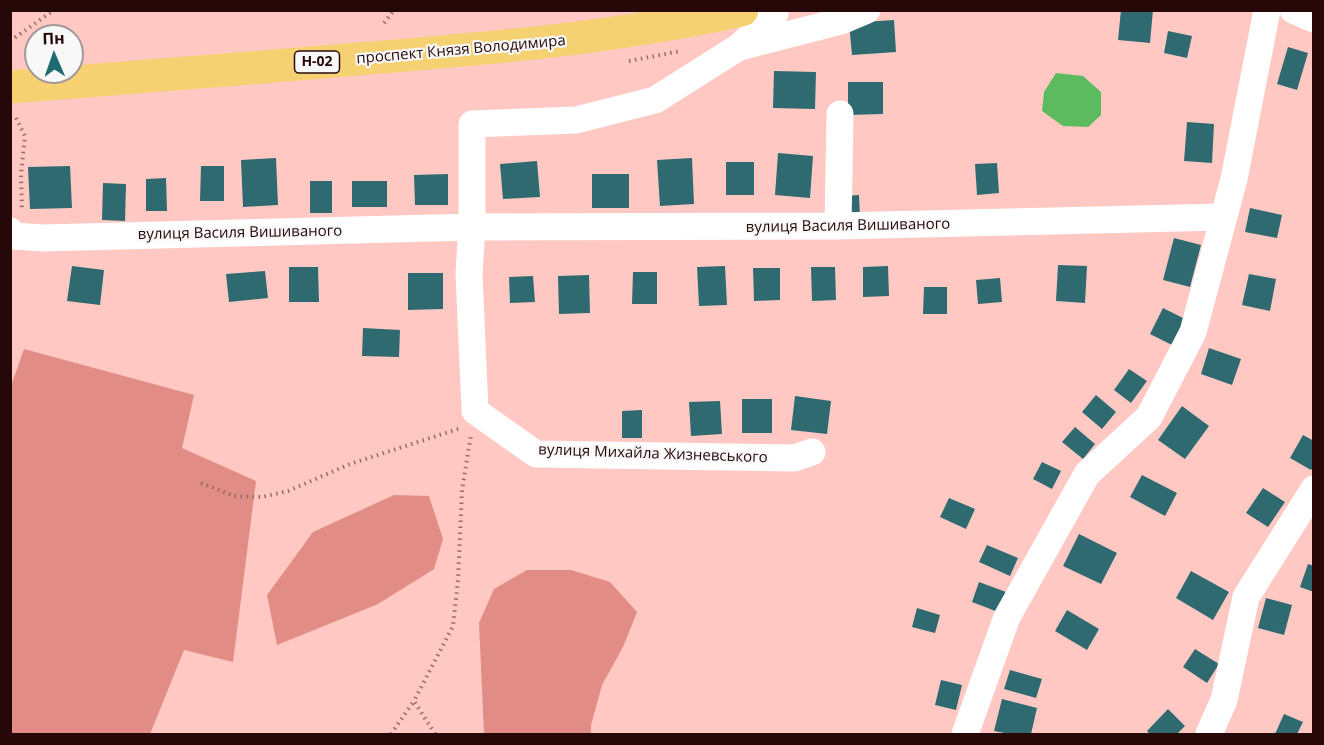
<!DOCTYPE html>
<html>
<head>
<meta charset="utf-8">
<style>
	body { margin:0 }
	#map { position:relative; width:1324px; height:745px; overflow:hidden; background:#ffc8c3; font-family:"Open Sans",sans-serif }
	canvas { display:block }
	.frame { position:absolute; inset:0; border:12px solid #270808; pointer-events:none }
	.north { position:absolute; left:24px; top:24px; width:60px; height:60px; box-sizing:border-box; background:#f8f8f8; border:2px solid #a49898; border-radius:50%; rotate:358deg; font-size:16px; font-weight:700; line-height:24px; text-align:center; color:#270808 }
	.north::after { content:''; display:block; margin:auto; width:21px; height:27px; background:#1e6a71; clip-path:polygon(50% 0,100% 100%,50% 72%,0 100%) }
</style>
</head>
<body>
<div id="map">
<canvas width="1324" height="745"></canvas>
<div class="frame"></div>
<div class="north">Пн</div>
</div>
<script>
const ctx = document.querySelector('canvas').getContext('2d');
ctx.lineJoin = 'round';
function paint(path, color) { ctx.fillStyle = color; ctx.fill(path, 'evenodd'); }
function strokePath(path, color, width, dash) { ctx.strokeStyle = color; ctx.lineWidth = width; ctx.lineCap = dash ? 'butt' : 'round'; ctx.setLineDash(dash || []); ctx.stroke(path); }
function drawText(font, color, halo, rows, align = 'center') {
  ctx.font = font + ' "Open Sans",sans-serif'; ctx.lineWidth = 4.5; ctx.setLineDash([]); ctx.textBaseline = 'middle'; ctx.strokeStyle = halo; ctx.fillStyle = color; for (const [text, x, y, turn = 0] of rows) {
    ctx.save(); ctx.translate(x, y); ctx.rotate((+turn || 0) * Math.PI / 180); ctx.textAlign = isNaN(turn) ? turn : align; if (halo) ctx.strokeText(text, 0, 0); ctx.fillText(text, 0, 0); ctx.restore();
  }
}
const green = new Path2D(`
	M24 349 194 395 182 448 256 481 233 662 184 650 150 734H11L10 389Z
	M394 495 429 496 443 539 434 569 378 604 277 645 267 595 313 532Z
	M527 570H571L610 582 637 612 623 647 602 685 591 725V734H484L479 623 494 589Z`);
const water = new Path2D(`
	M1056 73 1083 76 1101 92V115L1088 127 1063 126 1042 111 1044 92Z`);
const building = new Path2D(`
	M1121 10H1153L1150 43 1118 40Z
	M894 20 896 52 852 55 849 23Z
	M1168 31 1192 36 1187 58 1164 53Z
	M1288 47 1308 53 1297 90 1277 84Z
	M774 71 816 72 815 109 773 108Z
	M848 82H883V114L848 115Z
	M1187 122 1214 124 1212 163 1184 161Z
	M778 153 813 156 810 198 775 195Z
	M276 158 278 205 243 207 241 160Z
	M692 158 694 204 660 206 657 160Z
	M537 161 540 197 503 199 500 164Z
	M726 162H754V195H726Z
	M997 163 999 193 977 195 975 164Z
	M70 166 72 208 30 209 28 167Z
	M201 166H224V201H200Z
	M448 174V205H415L414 175Z
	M592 174H629V208H592Z
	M166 178 167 211H146V179Z
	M310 181H332V213H310Z
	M352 181H387V207H352Z
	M103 183 126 184 125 221 102 220Z
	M859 195 860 218 847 219 846 196Z
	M1250 208 1282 215 1277 238 1245 232Z
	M1174 238 1201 245 1190 287 1163 280Z
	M1058 265 1087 266 1085 303 1056 301Z
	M72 266 104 270 100 305 67 301Z
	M725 266 727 305 699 306 697 267Z
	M888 266 889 296 863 297V267Z
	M289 267H318L319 302H289Z
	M811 267H835L836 300 812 301Z
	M753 268H780V300L754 301Z
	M265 271 268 298 229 302 226 274Z
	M633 272H657V304H632Z
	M408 273H443V309L408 310Z
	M1249 274 1276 279 1270 311 1242 305Z
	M589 275 590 313 559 314 558 276Z
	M533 276 535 302 510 303 509 277Z
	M1000 278 1002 302 978 304 976 280Z
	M924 287H947V314H923Z
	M1163 308 1185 319 1172 345 1150 334Z
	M363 328 400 330 399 357 362 356Z
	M1209 348 1241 359 1232 385 1201 374Z
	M1129 369 1147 381 1131 403 1114 390Z
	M1096 395 1116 412 1102 429 1082 412Z
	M795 396 831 401 827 434 791 430Z
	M742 399H772V433H742Z
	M720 401 722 434 691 436 689 402Z
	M1182 406 1209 426 1185 459 1158 440Z
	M642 410V438H622V411Z
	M1075 427 1095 444 1083 459 1062 442Z
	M1303 435 1314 441V466L1311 470 1290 458Z
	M1042 462 1061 471 1052 489 1033 479Z
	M1142 475 1177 493 1165 516 1130 497Z
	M1263 488 1285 502 1268 527 1246 513Z
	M949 498 975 509 966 529 940 517Z
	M1079 534 1117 553 1101 584 1063 566Z
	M987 545 1018 558 1010 576 979 562Z
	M1308 564 1314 566V592L1300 587Z
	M1191 571 1229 592 1213 620 1176 598Z
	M979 582 1006 592 998 612 972 602Z
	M1266 598 1292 605 1284 635 1258 628Z
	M917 608 940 615 935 633 912 627Z
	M1067 610 1099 629 1087 650 1055 631Z
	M1195 649 1219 664 1207 683 1183 667Z
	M1010 670 1042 679 1036 698 1004 689Z
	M941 680 962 685 956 710 935 705Z
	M1002 699 1037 708 1031 734H1010L994 731Z
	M1168 709 1185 726 1177 734H1150L1147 731Z
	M1284 714 1303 722 1297 734H1275Z`);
const path = new Path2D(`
	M384 23 394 10
	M10 41 54 10
	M629 61 681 51
	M16 118 25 136 21 174 22 211
	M201 483 234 496 262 497 288 491 350 464 461 428
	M10 733 13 734
	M391 734 414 701
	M435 734 414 701 453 626 458 580 462 490 471 435`);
const minor = new Path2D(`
	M775 10V13L739 47 655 100 576 120 472 124V227L469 273 475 411 536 454 794 458 812 452
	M1293 10 1314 19
	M740 47 841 21 867 10
	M838 226 840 114
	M10 231 15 236 43 238 472 227 838 226 1223 217
	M965 734 1007 617 1087 474 1149 417 1193 332 1234 179 1267 10
	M1209 734 1224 700 1246 597 1314 489`);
const major = new Path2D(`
	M10 87C122 79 234 69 346 60 479 49 612 39 742 10`);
const shields = [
	[317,62,45]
];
const shieldNames = [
	["Н-02",317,62]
];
const streetNames = [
	["проспект Князя Володимира",461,50,-5],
	["вулиця Василя Вишиваного",848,226,-1],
	["вулиця Василя Вишиваного",240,233,-1],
	["вулиця Михайла Жизневського",653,454,2]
];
paint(green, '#e28c86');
paint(water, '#5dbb5f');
paint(building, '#2e6a70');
strokePath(path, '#976c69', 4, [1.5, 4.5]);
strokePath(minor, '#fff', 27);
strokePath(major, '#f5d171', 33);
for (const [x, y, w] of shields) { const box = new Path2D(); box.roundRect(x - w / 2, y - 11, w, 22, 4.5); ctx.fillStyle = '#f8f8f8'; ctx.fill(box); strokePath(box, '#270808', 1.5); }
drawText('bold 14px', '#270808', null, shieldNames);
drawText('15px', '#270808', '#f8f8f8', streetNames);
</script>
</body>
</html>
